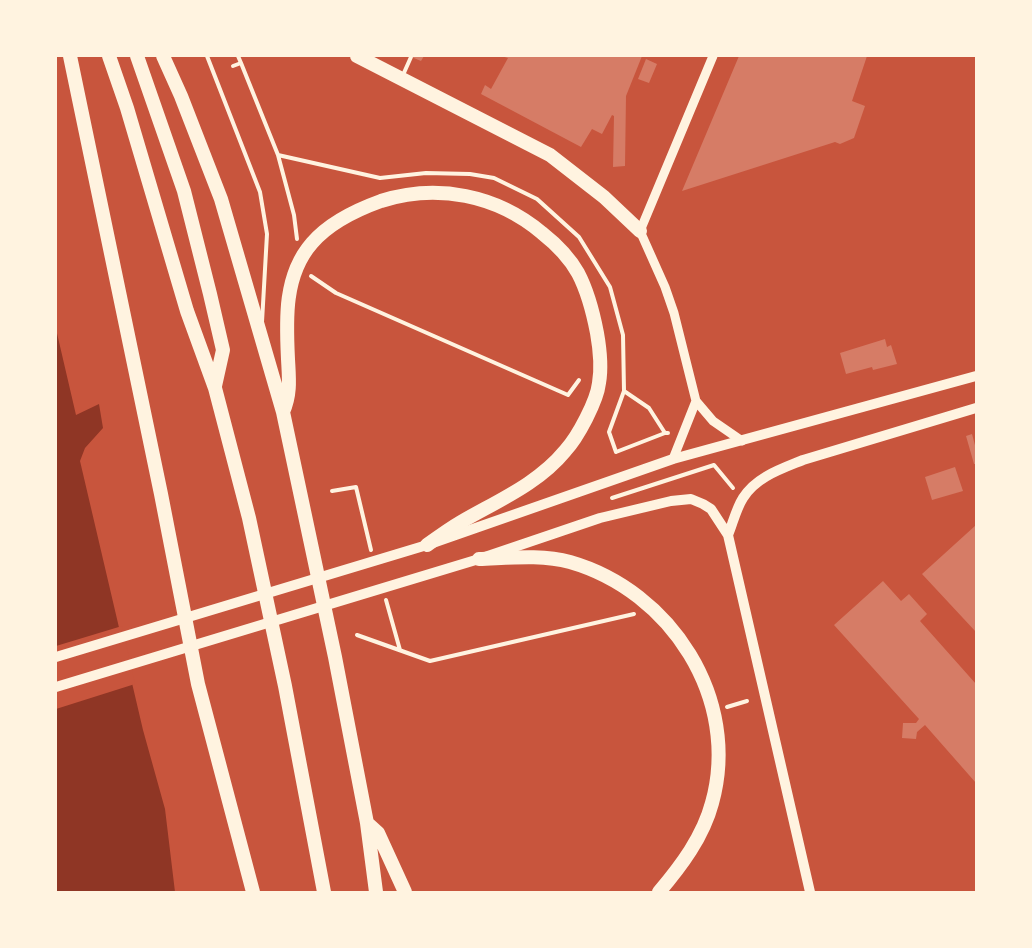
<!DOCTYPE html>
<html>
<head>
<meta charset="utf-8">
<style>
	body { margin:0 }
	#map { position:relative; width:1032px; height:948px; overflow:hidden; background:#c8553d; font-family:"Alegreya Sans",sans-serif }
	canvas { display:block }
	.frame { position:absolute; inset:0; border:57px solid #fff3e0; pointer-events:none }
</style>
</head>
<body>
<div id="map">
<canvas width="1032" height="948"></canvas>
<div class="frame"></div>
</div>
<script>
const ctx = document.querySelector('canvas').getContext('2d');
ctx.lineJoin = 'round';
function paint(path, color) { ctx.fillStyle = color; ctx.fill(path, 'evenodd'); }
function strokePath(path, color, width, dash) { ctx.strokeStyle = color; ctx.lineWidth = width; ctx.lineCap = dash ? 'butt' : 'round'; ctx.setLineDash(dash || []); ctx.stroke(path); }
const water = new Path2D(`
	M56 329 76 415 99 404 103 428 85 448 80 461 143 730 165 809 175 892H56Z`);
const pier = new Path2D(`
	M122 626 135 684 56 709V646Z`);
const building = new Path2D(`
	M409 56H424L421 61Z
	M501 56H642L626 96 625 166 613 167 614 116 612 115 602 134 592 129 581 147 481 94 485 85 491 89 508 58Z
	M739 56H867L852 101 865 106 854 138 840 144 835 142 682 191Z
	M646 59 657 64 649 83 638 79Z
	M885 339 887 347 891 345 897 364 873 370 872 367 846 374 840 353Z
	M972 434 976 449V464H974L966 436Z
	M955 467 963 491 932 500 925 477Z
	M976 525V632L922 574Z
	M883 581 901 601 909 594 927 614 920 621 976 684V783L925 725 917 732 916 739 902 738 903 723H916L919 719 834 625Z`);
const path = new Path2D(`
	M238 56 241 63
	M233 66 241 63 278 155 380 178 426 173 470 174 494 178 537 199 579 237 610 287 623 335 624 391 649 408 665 433H668
	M278 155 294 215 297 239
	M311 276 336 293 568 395 579 380
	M624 391 609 432 616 452 665 433
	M332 491 356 487 371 550
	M612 498 714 465 733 488
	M386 600 400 650
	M357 635 430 661 634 614
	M727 707 747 701`);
const service = new Path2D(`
	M207 56 260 192 267 234 262 322
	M403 75 411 57`);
const tertiary = new Path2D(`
	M713 56 640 231 665 287 674 313 696 401 713 421 742 441
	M673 459 696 401`);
const secondary = new Path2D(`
	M728 535C733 523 736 509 743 498 756 477 781 469 803 460L976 408
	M56 657 427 545 673 459 976 376
	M56 687 479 559 600 518 671 501 691 499 703 504 711 509 728 535 810 892`);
const trunk = new Path2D(`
	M109 56 127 108 187 311 215 388 249 518 285 686 324 892
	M137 56 184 191 210 294 223 350 215 386
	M163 56 181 96 221 199 283 412 335 657 367 823 376 892
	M357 56 550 155 604 197 640 231
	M283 412C291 394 289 378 288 359 286 319 284 275 312 243 330 222 356 210 381 201 437 183 497 195 542 233 556 244 569 257 578 273 588 292 593 312 597 333 600 350 602 366 599 383 597 401 578 437 565 451 538 484 497 501 461 522 449 529 438 537 427 545
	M479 559C508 558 542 554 570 562 671 591 741 699 712 803 703 837 681 866 659 892
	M367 823 378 833 405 892`);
const motorway = new Path2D(`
	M70 56 161 494 198 684 253 892`);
paint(water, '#8f3625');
paint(pier, '#c8553d');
paint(building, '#d67c66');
strokePath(path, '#fff3e0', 4);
strokePath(service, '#fff3e0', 4);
strokePath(tertiary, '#fff3e0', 9);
strokePath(secondary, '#fff3e0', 10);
strokePath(trunk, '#fff3e0', 14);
strokePath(motorway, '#fff3e0', 14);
</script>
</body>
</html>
